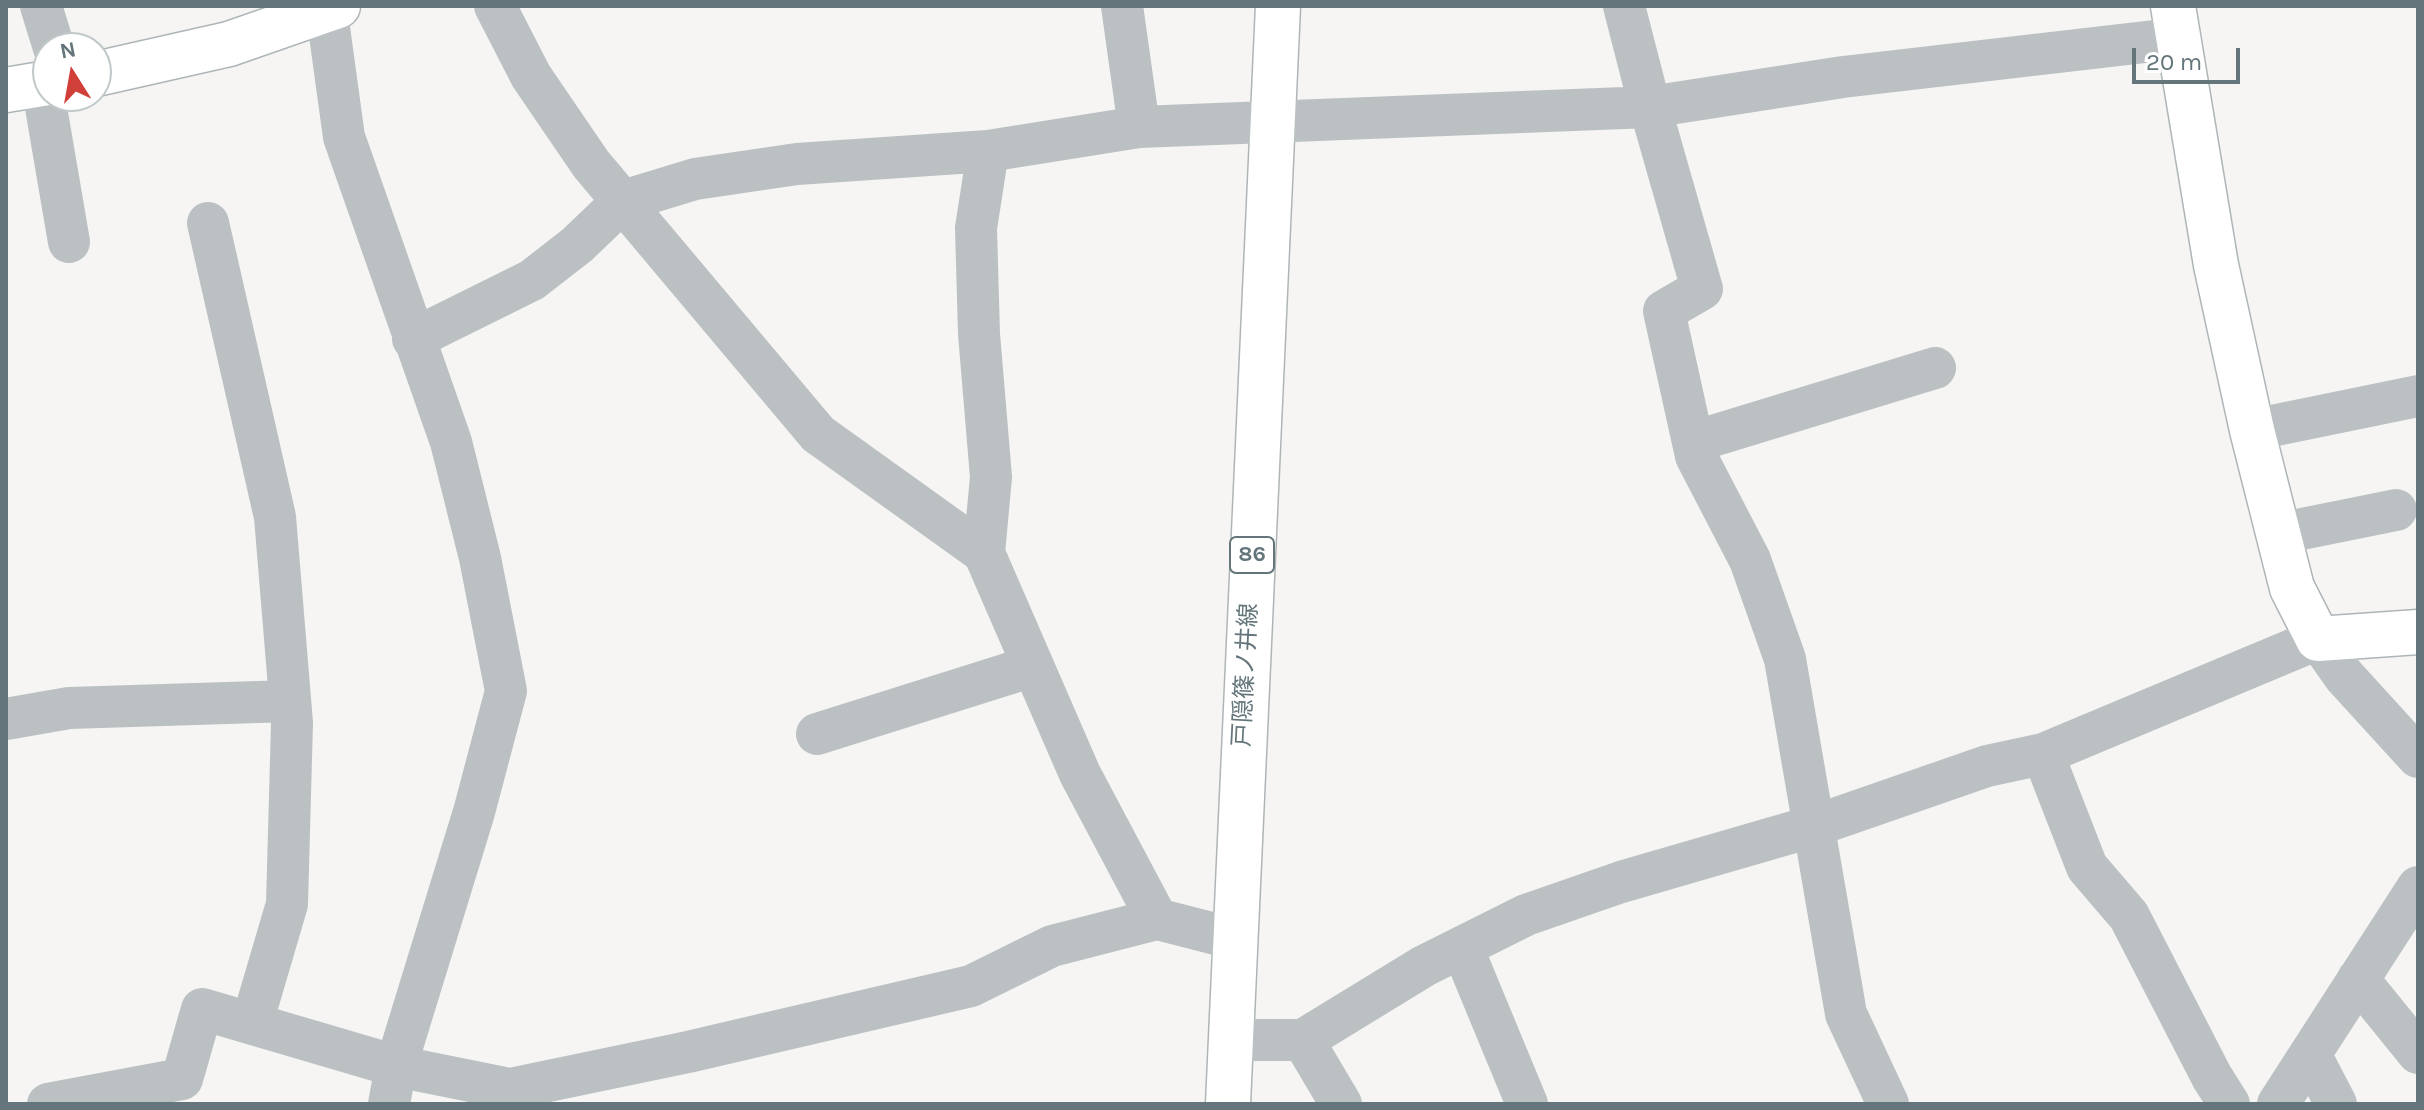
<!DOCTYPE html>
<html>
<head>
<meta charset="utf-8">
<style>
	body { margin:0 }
	#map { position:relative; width:2424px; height:1110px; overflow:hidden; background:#f6f5f3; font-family:Karla,sans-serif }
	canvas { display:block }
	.frame { position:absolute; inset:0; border:8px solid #64767b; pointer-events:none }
	.north { position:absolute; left:32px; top:32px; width:80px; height:80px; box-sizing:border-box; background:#fff; border:2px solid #c1c8ca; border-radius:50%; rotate:349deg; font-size:22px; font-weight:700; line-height:32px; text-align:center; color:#64767b }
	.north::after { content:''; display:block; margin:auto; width:28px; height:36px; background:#d04039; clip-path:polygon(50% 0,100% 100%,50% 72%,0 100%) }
	.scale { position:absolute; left:2132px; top:48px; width:108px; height:36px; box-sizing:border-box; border:4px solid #64767b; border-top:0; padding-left:10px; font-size:24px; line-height:28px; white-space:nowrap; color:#64767b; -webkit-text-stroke:6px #fff; paint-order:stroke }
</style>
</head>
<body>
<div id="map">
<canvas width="2424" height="1110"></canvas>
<div class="frame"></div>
<div class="north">N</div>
<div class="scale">20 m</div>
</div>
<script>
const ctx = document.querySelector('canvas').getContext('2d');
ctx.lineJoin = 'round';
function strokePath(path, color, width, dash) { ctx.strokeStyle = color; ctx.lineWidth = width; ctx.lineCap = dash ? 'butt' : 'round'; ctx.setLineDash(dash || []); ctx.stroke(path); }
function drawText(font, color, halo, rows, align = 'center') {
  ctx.font = font + ' Karla,"Noto Sans JP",sans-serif'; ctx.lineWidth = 8; ctx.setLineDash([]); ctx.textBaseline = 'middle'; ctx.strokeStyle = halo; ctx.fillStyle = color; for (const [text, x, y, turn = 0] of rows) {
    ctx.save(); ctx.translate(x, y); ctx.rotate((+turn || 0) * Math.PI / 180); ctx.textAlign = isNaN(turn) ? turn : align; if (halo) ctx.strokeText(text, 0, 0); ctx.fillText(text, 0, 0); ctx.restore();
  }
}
const street = new Path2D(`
	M41 6 54 48
	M326 6 344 137 451 442 480 558 506 691 474 812 396 1066 389 1104
	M495 6 531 76 591 164 818 434 984 553
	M1122 6 1139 127
	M1624 6 1650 107 1702 289 1664 311 1696 456 1750 560 1785 659 1846 1014 1888 1104
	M42 84 69 242
	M988 151 976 228 979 334 991 477 984 553 1080 774 1157 919
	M208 223 275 517 292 723 287 904 252 1023
	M413 339 532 280 577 245 623 201 695 179 797 164 988 151 1139 127 1650 107 1843 77 2180 38
	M2252 430 2418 396
	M1693 442 1935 368
	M2277 534 2396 510
	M6 719 69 708 290 701
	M817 734 1033 666
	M2043 754 2087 867 2129 916 2212 1077 2229 1104
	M1462 947 1527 1104
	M2358 979 2418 1053
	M1231 1040H1303L1424 966 1526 915 1621 882 1814 826 1987 766 2043 754 2318 639 2344 676 2418 757
	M1303 1040 1341 1104
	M2310 1054 2336 1104
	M48 1104 182 1079 202 1009 396 1066 510 1089 688 1052 971 986 1052 946 1157 919 1235 939
	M2278 1104 2418 887`);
const secondary = new Path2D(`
	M2173 6 2216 265 2252 430 2292 588 2318 639 2418 632
	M96 74 229 44 338 6
	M6 90 48 83`);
const primary = new Path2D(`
	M1228 1104 1278 6`);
const shields = [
	[1252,555,44]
];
const shieldNames = [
	["86",1252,555]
];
const streetNames = [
	["戸隠篠ノ井線",1246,675,-87]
];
strokePath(secondary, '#aeb5b8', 47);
strokePath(primary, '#afb5b7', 47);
strokePath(street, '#bbc1c3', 42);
strokePath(secondary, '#fff', 44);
strokePath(primary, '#fff', 44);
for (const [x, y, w] of shields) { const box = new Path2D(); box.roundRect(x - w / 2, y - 18, w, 36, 6); ctx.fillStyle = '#fff'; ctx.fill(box); strokePath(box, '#64767b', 2); }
drawText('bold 22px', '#64767b', null, shieldNames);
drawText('24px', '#64767b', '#fff', streetNames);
</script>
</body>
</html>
